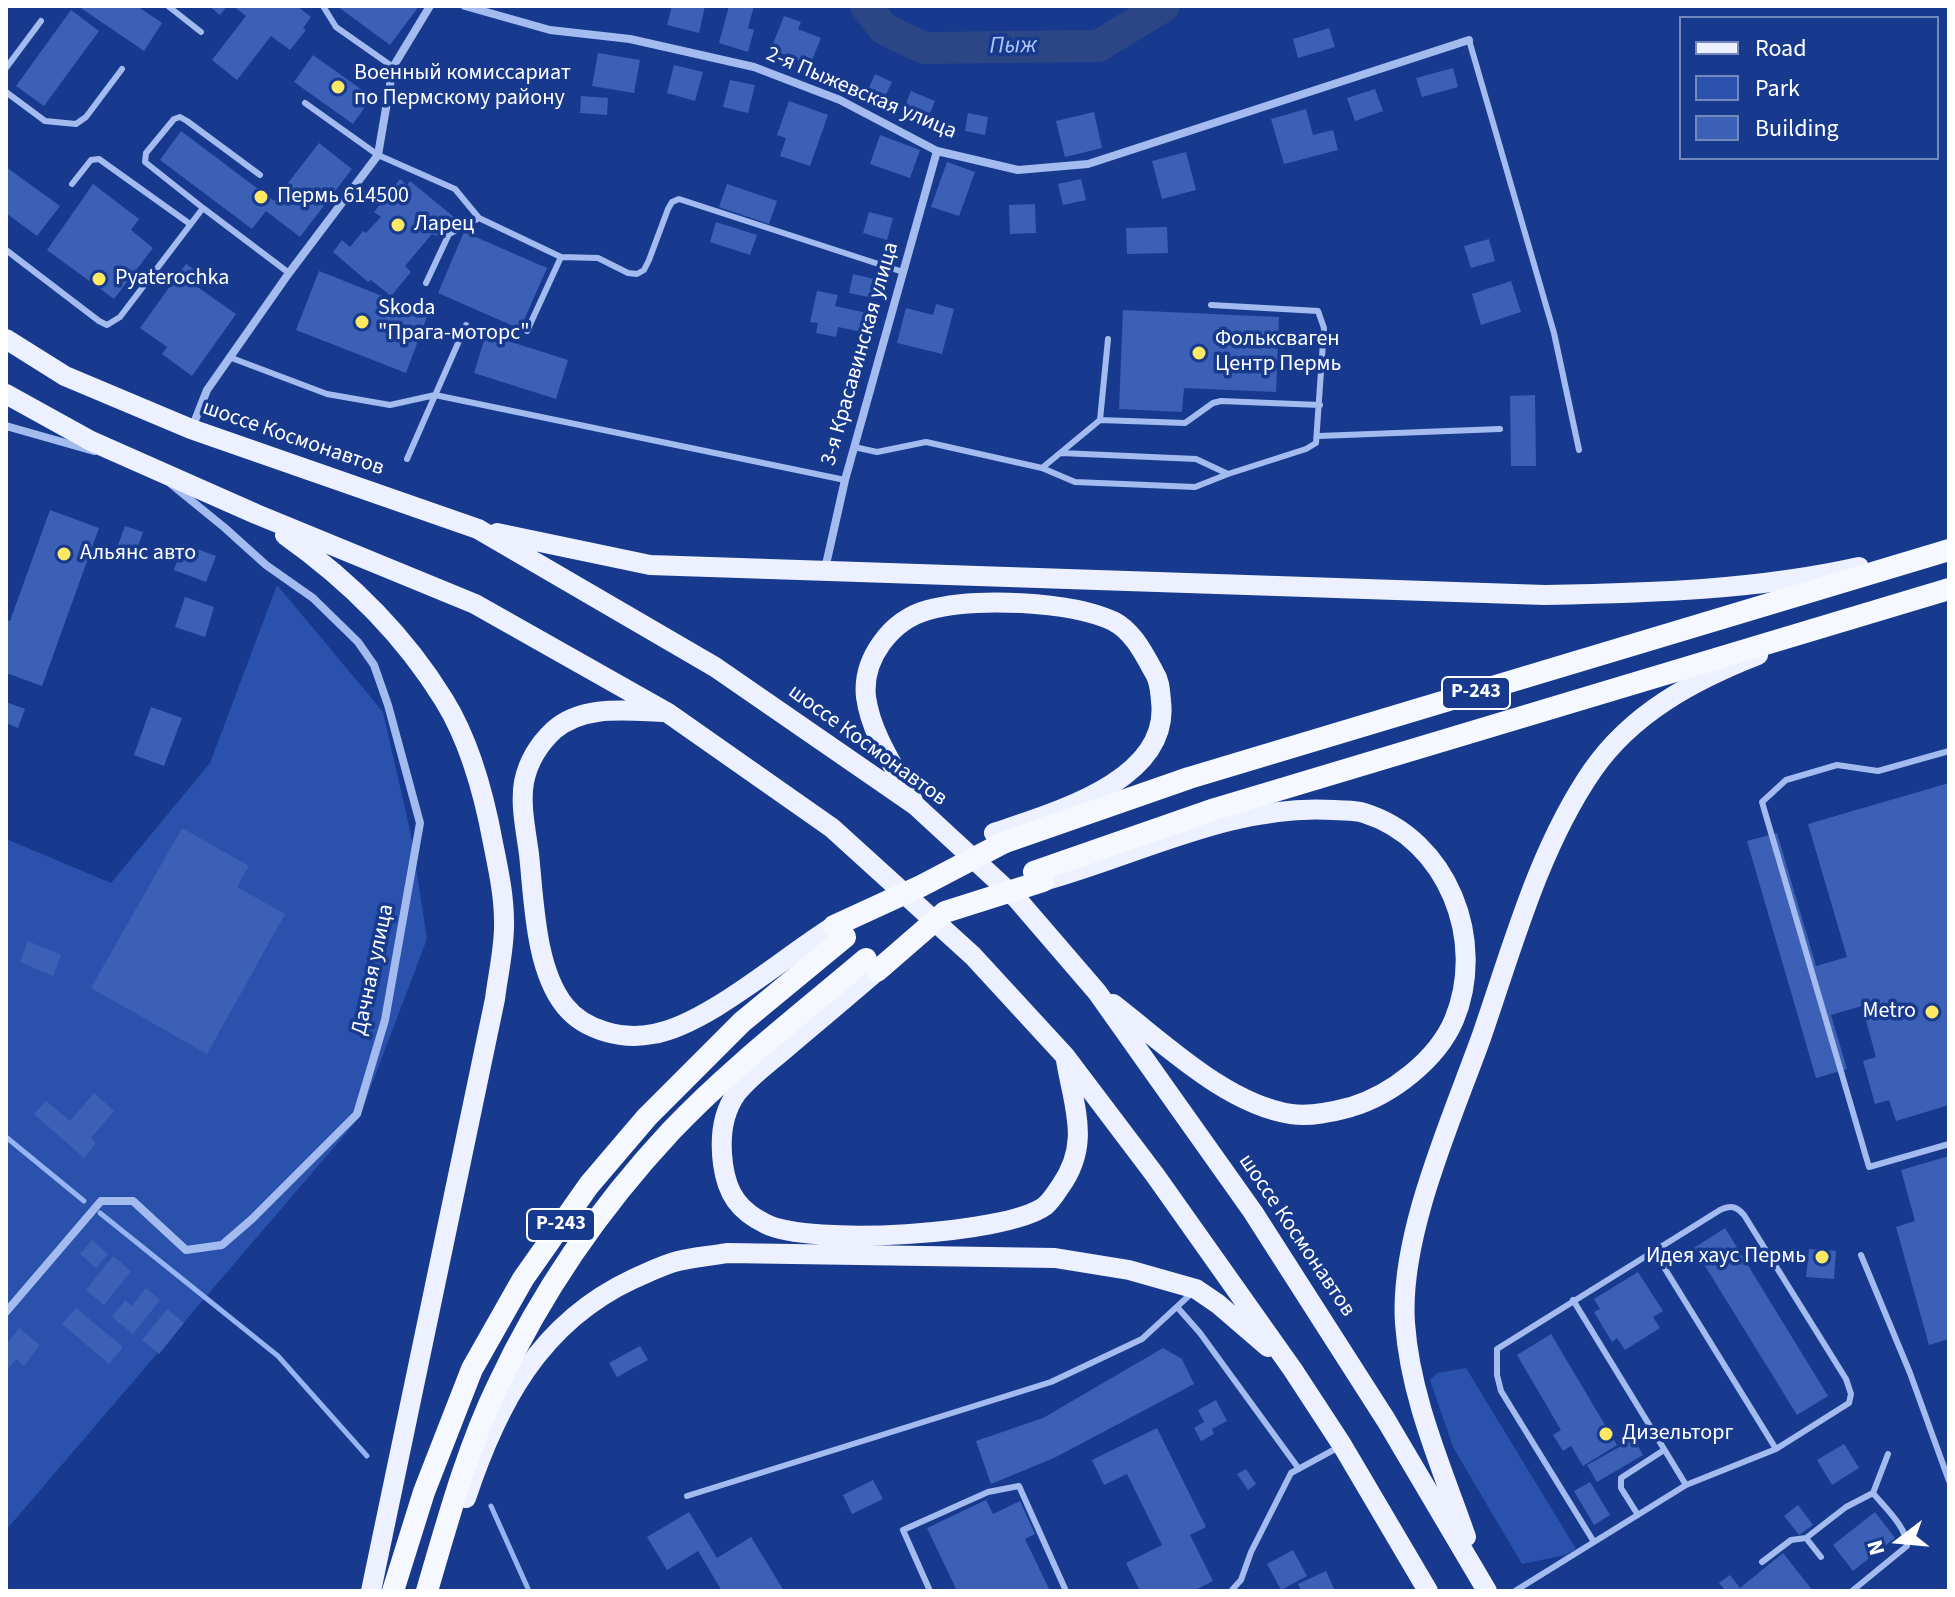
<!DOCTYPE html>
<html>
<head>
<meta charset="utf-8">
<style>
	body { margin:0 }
	#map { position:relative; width:1955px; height:1597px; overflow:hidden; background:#173a8e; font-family:"Source Sans 3",sans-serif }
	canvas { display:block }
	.frame { position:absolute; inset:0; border:8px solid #fff; pointer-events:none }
	.legend { position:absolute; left:1679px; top:16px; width:260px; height:144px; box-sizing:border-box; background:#173a8e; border:2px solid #7489bb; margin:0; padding:10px 14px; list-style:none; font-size:24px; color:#fff }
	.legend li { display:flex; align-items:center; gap:16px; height:40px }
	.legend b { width:40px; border:2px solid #7489bb }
	.north { position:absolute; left:1859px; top:1501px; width:80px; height:80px; -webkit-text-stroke:6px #173a8e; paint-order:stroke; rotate:254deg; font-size:22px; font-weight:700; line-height:32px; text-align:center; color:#fff }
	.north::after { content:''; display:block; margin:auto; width:28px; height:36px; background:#fff; clip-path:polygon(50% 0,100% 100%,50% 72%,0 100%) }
</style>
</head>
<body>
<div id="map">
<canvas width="1955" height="1597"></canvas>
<div class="frame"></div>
<ul class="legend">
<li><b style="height:10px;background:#ecf0ff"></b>Road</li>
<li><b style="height:22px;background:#2a52ad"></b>Park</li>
<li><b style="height:22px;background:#3c60b5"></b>Building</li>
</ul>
<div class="north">N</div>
</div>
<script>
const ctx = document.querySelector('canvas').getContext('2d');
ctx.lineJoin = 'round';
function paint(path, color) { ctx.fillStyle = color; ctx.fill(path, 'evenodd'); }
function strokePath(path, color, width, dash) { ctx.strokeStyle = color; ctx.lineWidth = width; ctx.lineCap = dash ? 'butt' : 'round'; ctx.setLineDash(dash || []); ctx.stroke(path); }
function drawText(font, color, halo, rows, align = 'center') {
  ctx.font = font + ' "Source Sans 3",sans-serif'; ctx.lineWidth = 7; ctx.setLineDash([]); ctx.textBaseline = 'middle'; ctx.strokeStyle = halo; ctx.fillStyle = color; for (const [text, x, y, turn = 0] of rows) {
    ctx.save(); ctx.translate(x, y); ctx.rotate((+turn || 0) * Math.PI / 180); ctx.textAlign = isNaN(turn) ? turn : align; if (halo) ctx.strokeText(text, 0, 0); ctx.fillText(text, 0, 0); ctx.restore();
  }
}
const green = new Path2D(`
	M277 585 383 712 411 835 427 939 359 1118 6 1530V839L111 883 210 763Z
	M1466 1368 1576 1549 1565 1555 1522 1564 1453 1447 1430 1380 1437 1373Z`);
const stream = new Path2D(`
	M6 1137 84 1201
	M100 1213 278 1356 367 1456
	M491 1506 529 1591`);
const river = new Path2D(`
	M866 6 884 29 924 48 1098 46 1164 6`);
const building = new Path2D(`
	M78 6H137L162 23 144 51Z
	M209 6H227L220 15Z
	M233 6H297L311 17 303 28 306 30 290 50 271 36 237 80 212 60 246 16Z
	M337 6H419L390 45Z
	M672 6H705L699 33 667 25Z
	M729 6H754L748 28 754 30 748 52 719 43Z
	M71 10 99 31 44 106 16 86Z
	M784 16 801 22 798 29 821 38 810 65 771 49Z
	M1329 28 1335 47 1298 58 1293 39Z
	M598 53 640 60 634 93 592 86Z
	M313 55 372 97 353 124 294 82Z
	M674 65 703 72 695 101 667 93Z
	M1453 68 1458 87 1422 97 1416 78Z
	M875 74 892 82 883 100 867 92Z
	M730 80 755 85 748 113 723 107Z
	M1375 89 1383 111 1355 121 1347 98Z
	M911 91 935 101 927 121 903 111Z
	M581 96 608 98 607 115 580 113Z
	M789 101 828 115 810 166 780 156 786 138 777 135Z
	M1306 109 1313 135 1333 130 1338 150 1284 164 1271 119Z
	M1094 112 1102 148 1065 157 1056 121Z
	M968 113 988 117 985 135 965 131Z
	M181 131 274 201 319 143 352 169 300 237 266 211 252 229 160 160Z
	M880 135 920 150 910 178 870 164Z
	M1186 152 1196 190 1162 199 1152 161Z
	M947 162 975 172 959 216 931 207Z
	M6 167 60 206 37 236 6 213Z
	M400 179 407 185 410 181 454 217 438 236 432 234 405 266 411 272 391 296 371 280 368 282 333 252 342 240 350 247 363 231 366 233 381 217 374 212Z
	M1081 179 1086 200 1063 205 1058 184Z
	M93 184 139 219 131 230 153 248 114 299 47 250Z
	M727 184 777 201 769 224 719 207Z
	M1035 204 1036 233 1010 234 1009 205Z
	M869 212 893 218 887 240 863 233Z
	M716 222 757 235 750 255 710 242Z
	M1167 227 1168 253 1127 254 1126 228Z
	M464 232 547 268 520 329 438 293Z
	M1489 239 1495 261 1471 268 1464 246Z
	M186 264 203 276 196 286 236 314 192 376 162 354 167 347 140 328Z
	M319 271 428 314 406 373 296 330Z
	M853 274 878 280 873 298 849 293Z
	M1511 281 1521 312 1481 325 1472 294Z
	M817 291 838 295 835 306 871 314 867 333 838 327 836 337 816 333 818 323 810 322Z
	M936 304 954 309 942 354 897 343 906 308 933 315Z
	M1123 310 1279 317 1276 392 1184 388 1182 412 1119 409Z
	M486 334 568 360 556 399 474 373Z
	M1535 395 1536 466H1511L1510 396Z
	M50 510 99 528 42 686 6 673V620L10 621Z
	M125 526 143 532 136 552 118 545Z
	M183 544 216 556 206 582 174 570Z
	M185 597 214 607 205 637 175 627Z
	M6 702 25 709 18 728 6 723Z
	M151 707 182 718 164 766 134 755Z
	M1949 783V1105L1896 1121 1889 1100 1875 1104 1863 1061 1876 1057 1862 1006 1831 1015 1847 1069 1816 1078 1747 841 1777 833 1816 966 1847 957 1808 824Z
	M182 828 249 866 237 887 285 914 207 1054 91 988Z
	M28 941 61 955 53 976 20 962Z
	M94 1093 114 1111 91 1138 96 1143 84 1158 34 1114 46 1101 70 1121Z
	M1949 1156V1339L1929 1345 1896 1227 1915 1221 1901 1170Z
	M1725 1228 1828 1396 1797 1415 1694 1248Z
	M92 1240 108 1254 96 1268 80 1254Z
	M1809 1249 1836 1251 1834 1279 1806 1277Z
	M113 1256 131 1271 104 1305 86 1290Z
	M1638 1272 1663 1311 1653 1317 1660 1328 1625 1350 1617 1338 1612 1342 1594 1312 1600 1309 1594 1299Z
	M146 1288 160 1300 133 1334 112 1317 125 1300 132 1306Z
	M76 1308 123 1347 109 1364 62 1324Z
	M167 1309 184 1323 159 1354 142 1340Z
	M19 1328 40 1345 24 1366 16 1359 6 1371V1345Z
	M1551 1334 1617 1445 1583 1466 1571 1446 1563 1451 1553 1435 1561 1430 1517 1355Z
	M640 1346 648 1360 617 1377 609 1363Z
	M1163 1348 1182 1359 1194 1384 1054 1458 991 1484 976 1441 1043 1418Z
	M1216 1400 1227 1421 1212 1429 1214 1434 1201 1441 1194 1428 1204 1422 1198 1410Z
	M1157 1428 1206 1527 1190 1535 1213 1581 1193 1591H1140L1126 1563 1162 1545 1127 1474 1104 1485 1092 1460Z
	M1634 1439 1643 1455 1597 1482 1587 1465Z
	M1844 1444 1859 1468 1832 1485 1817 1460Z
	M1246 1469 1256 1484 1248 1490 1237 1474Z
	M873 1480 883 1499 852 1514 843 1495Z
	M1590 1482 1610 1515 1594 1525 1574 1491Z
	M986 1500 993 1514 1020 1501 1035 1534 1025 1539 1050 1591H957L927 1528Z
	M1798 1505 1813 1525 1799 1535 1784 1516Z
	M689 1512 717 1558 751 1537 784 1591H722L698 1551 667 1570 647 1537Z
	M1875 1512 1895 1538 1853 1571 1833 1545Z
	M1293 1550 1307 1576 1281 1590 1267 1564Z
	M1783 1553 1813 1591H1726L1719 1583 1730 1575 1740 1588Z
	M1326 1571 1335 1591H1301L1298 1584Z`);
const service = new Path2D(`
	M168 6 201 32
	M323 6 336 27 393 67
	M1469 40 1554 333 1579 450
	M6 68 41 21
	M6 92 45 121 76 124 86 117 122 69
	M305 103 378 155 455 189 479 218 561 257 598 258 628 273 637 274 644 270 649 260 668 209 672 202 679 199 903 272
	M72 184 91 160 99 159 190 224
	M203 208 145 162 146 153 174 119 180 117 187 121 260 175
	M6 250 99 321 107 325 120 317 203 208 289 273
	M426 283 449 234 479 218
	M527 331 561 257
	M229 357 327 394 390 405 435 395 845 480
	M1100 420 1108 339
	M1319 436 1500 429
	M854 447 877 452 926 442 1042 468 1100 420 1185 423 1213 403 1221 401 1320 405
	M1061 453 1196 459 1228 474 1306 449 1316 443 1324 328 1318 311 1211 305
	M407 459 466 325
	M1042 468 1075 482 1195 487 1228 474
	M1949 751 1878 771 1837 765 1786 780 1762 802 1869 1167 1949 1144
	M1654 1251 1776 1449
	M1861 1255 1910 1373 1949 1481
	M1573 1300 1686 1485
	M1178 1308 1200 1333 1299 1469
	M687 1496 1051 1382 1142 1339 1194 1291
	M1638 1515 1621 1488V1478L1664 1450
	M1806 1538 1821 1557
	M1762 1562 1791 1540 1806 1538 1846 1507 1873 1493
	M930 1591 903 1530 988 1492 1019 1486 1066 1591
	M1231 1591 1241 1580 1251 1552 1291 1473 1339 1447
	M1515 1591 1686 1485 1776 1449 1849 1403 1851 1394 1846 1379 1744 1215C1736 1206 1731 1205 1720 1210L1497 1349V1375L1501 1391 1594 1542
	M1852 1591 1907 1546C1907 1527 1884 1507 1873 1493L1888 1454`);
const minor = new Path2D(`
	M465 6 550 30 630 39 754 67 840 100 937 151 1018 170 1088 164 1469 40
	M6 426 94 451
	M192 428 207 390 289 273 378 155 393 67 430 6
	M825 569 845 480 937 151
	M6 1312 101 1201H133L186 1250 222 1245 252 1219 357 1114 385 1020 420 823 388 705 374 665 358 642 313 598 266 565 225 528 171 484`);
const primary = new Path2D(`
	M6 339 65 376 191 429 478 529 715 667 915 805 1017 899 1097 992 1253 1212 1386 1420 1487 1591
	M6 394 91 441 256 514 475 604 668 713 832 828 973 956 1065 1056 1155 1175 1293 1370 1342 1445 1428 1591
	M497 533 650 565 1545 595C1650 593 1756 590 1859 567
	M285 535C347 579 404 635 444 700 470 742 484 794 493 843 498 868 504 895 504 921 505 946 498 974 495 999L371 1591
	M665 712C628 711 584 704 554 730 539 744 528 762 524 782 520 805 526 831 529 854 534 900 535 969 565 1006 585 1031 623 1040 653 1034 707 1025 785 956 834 926
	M913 801C895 768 871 734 866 697 862 659 891 620 928 610 975 597 1069 601 1113 621 1133 631 1144 654 1154 672 1160 681 1160 691 1161 701 1171 781 1052 813 994 833
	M1043 881C1138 855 1234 803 1334 810 1344 811 1355 810 1364 813 1448 839 1487 941 1454 1020 1437 1060 1391 1095 1351 1107 1332 1112 1310 1117 1291 1114 1226 1104 1164 1043 1113 1004
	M877 971C847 997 816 1023 785 1049 769 1063 749 1077 736 1094 722 1114 720 1141 723 1164 727 1194 739 1211 766 1224 809 1246 1005 1235 1045 1206 1051 1201 1056 1193 1060 1187 1091 1144 1074 1108 1066 1060
	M466 1498C497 1405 539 1323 633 1279 647 1273 662 1265 678 1261 694 1257 711 1256 727 1253L1055 1258 1129 1270 1196 1289 1218 1304 1268 1347
	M1466 1537C1442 1468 1410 1397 1405 1323 1399 1236 1451 1121 1481 1038 1512 949 1538 850 1592 771 1632 713 1694 680 1758 655`);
const trunk = new Path2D(`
	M1005 842 1189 778 1949 550
	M1034 872 1215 809 1949 589
	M393 1591 424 1492 472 1369 523 1279 589 1185 647 1117 742 1022 845 937
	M427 1591C447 1523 467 1449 498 1385 541 1293 601 1206 671 1131 731 1068 800 1015 866 959`);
const trunkBridge = new Path2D(`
	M834 926 921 886 1005 842
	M877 971 945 912 1043 881`);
const markers = [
	[338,87,8,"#ffe962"],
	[261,197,8,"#ffe962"],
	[398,225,8,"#ffe962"],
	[99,279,8,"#ffe962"],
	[362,322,8,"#ffe962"],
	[1199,353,8,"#ffe962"],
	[64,554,8,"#ffe962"],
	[1932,1012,8,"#ffe962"],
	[1822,1257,8,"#ffe962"],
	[1606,1434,8,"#ffe962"]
];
const shields = [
	[1476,693,68],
	[561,1225,68]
];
const shieldNames = [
	["Р-243",1476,693],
	["Р-243",561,1225]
];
const poiNames = [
	["Военный комиссариат",354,74],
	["по Пермскому району",354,99],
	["Пермь 614500",277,197],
	["Ларец",414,225],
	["Pyaterochka",115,279],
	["Skoda",378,309],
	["\"Прага-моторс\"",378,334],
	["Фольксваген",1215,340],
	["Центр Пермь",1215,365],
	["Альянс авто",80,554],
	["Metro",1916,1012,"right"],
	["Идея хаус Пермь",1806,1257,"right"],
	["Дизельторг",1622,1434]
];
const streetNames = [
	["2-я Пыжевская улица",861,94,23],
	["3-я Красавинская улица",861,354,-74],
	["шоссе Космонавтов",293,439,19],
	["шоссе Космонавтов",867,746,36],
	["Дачная улица",374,970,-78],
	["шоссе Космонавтов",1296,1236,56]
];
const waterNames = [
	["Пыж",1013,47,-1]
];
paint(green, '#2a52ad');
strokePath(stream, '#96b3f2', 5);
strokePath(river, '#2c4585', 32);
paint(building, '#3c60b5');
strokePath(service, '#a4bbef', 6);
strokePath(minor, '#a4bbef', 8);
strokePath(primary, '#ecf0ff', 20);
strokePath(trunk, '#f6f8ff', 22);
strokePath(trunkBridge, '#f6f8ff', 22);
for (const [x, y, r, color] of markers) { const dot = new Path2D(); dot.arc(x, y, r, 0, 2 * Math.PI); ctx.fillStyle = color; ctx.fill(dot); strokePath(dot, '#173a8e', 3); }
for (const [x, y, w] of shields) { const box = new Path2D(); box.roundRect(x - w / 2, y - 16, w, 32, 6); ctx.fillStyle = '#173a8e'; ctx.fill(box); strokePath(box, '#fff', 2); }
drawText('bold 20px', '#fff', null, shieldNames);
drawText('22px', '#fff', '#173a8e', poiNames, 'left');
drawText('22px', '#fff', '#173a8e', streetNames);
drawText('italic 24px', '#afc5f6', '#173a8e', waterNames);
</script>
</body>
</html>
